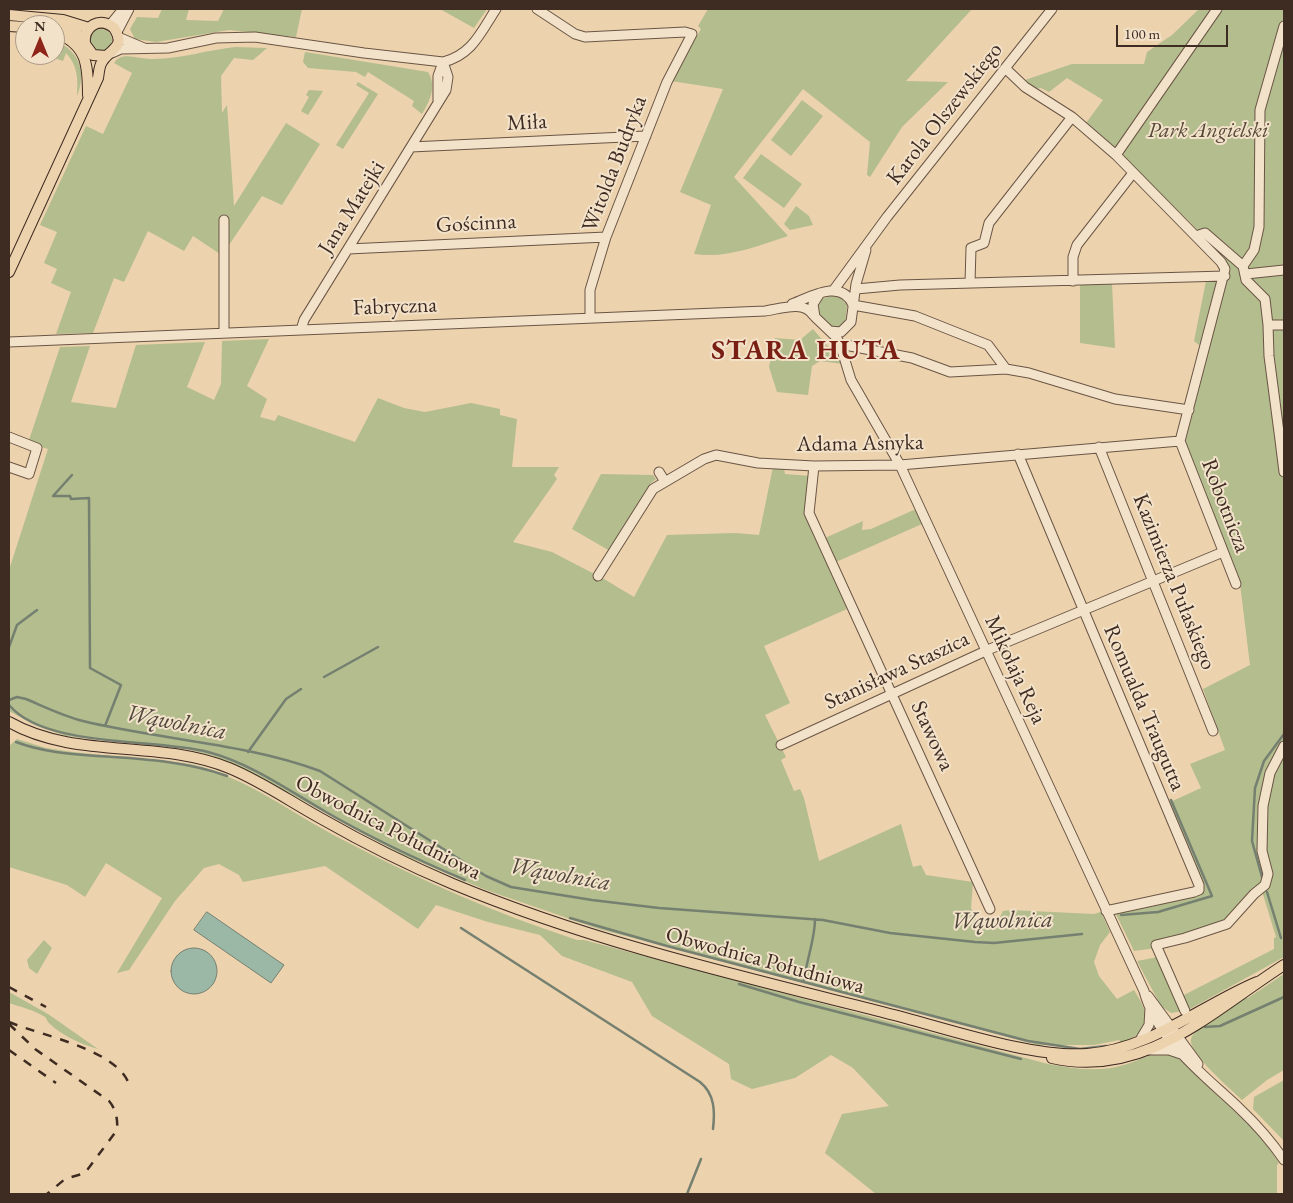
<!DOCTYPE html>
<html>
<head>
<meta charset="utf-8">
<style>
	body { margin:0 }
	#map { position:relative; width:1293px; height:1203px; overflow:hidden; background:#ecd2ad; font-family:"EB Garamond",serif }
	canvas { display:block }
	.frame { position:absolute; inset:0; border:10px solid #3e2b22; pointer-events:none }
	.north { position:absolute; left:15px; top:15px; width:50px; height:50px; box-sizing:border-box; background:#f3e2ca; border:1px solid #ab9987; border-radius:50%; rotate:0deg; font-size:14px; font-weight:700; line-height:20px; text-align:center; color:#3e2b22 }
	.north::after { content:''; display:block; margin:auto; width:18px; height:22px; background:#8f2418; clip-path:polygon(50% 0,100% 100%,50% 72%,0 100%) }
	.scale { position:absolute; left:1116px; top:25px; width:112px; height:22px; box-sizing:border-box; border:2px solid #3e2b22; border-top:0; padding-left:6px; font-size:15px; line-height:18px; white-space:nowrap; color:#3e2b22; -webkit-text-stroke:4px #f3e2ca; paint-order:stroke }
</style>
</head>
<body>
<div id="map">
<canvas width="1293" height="1203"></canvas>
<div class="frame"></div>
<div class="north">N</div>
<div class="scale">100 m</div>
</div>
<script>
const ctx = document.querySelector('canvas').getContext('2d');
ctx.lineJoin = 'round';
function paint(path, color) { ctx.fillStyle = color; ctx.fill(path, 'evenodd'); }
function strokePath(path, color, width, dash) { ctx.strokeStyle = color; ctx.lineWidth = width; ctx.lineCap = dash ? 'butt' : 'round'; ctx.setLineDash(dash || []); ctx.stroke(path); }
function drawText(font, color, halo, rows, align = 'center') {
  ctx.font = font + ' "EB Garamond",serif'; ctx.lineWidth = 4; ctx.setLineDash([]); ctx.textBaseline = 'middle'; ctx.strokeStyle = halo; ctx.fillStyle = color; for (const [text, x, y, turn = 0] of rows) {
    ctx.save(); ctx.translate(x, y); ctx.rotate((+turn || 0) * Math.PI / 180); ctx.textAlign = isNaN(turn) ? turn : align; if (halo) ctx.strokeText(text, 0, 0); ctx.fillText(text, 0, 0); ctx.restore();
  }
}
const green = new Path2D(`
	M162 9H189L186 20 218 21 224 9H302L296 37 229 30 156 42 135 39 130 29 137 17 158 18Z
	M440 9H487L474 28Z
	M708 9H972L906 81 948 82 902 127 870 177 867 175 870 142 803 89 734 177 788 236C758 246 726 259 694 254L711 205 680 192 723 89 671 81 701 29 698 26Z
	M1199 9H1284V957L1188 1010 1182 996 1274 949V938L1276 937 1262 891 1239 917 1164 947 1134 951 1112 906 1190 890 1197 886 1166 804 1201 788 1190 764 1225 750 1203 689 1250 665 1240 584 1185 443 1230 267 1190 222 1086 123 1103 100 1067 78 1049 92 1041 88 1033 89 1025 80 1072 64H1144L1147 52 1172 35Z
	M90 40a11 11 0 1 1 22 0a11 11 0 1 1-22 0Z
	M55 41C79 50 87 72 77 96 78 79 78 66 66 53L63 61 45 55H55Z
	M235 47 267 48 253 60 234 58 221 76 222 113 227 105 234 206 286 123 320 144 282 205 262 196 229 245 220 254 193 236 184 251 148 231 124 282 114 278 93 333 56 334 71 292 51 283 57 269 44 263 57 232 40 225 86 126 103 134 132 73 114 63C122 50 140 60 153 59 181 59 207 50 235 47Z
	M305 52 428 72C437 86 430 101 422 114L412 106 414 101 368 72 365 77 356 72 308 68 303 62Z
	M358 82 378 94 343 149 336 145 369 93 356 85Z
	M309 90 323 91 308 115 301 111 309 97 306 95Z
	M802 100 823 116 791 156 771 140Z
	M761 154 802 184 784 208 743 178Z
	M796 206 809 216 813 225 790 230 784 224Z
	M1206 281 1218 282 1204 342 1199 345 1194 341Z
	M1080 282 1112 284 1115 348 1080 343Z
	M833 295 841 297 847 306 845 324 836 328C828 326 820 316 817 308L822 299Z
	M813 329 843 364 820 361 812 366 808 395 777 392 769 367 775 338 800 340Z
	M269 339 247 386 267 399 260 417 275 421 278 415 355 442 378 398 404 408 425 412 471 403 500 409V415L517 419 512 467H559L554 475 557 479 513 542 552 552 604 579 634 597 667 535 735 533 759 535 773 467 784 468 785 474 811 476 807 510 804 514 847 609 764 646 790 703 765 715 786 757 781 760 794 791 800 789 804 798 819 861 901 824 913 867 921 865 926 875 973 882 971 908 976 919 987 922 1000 917 1003 911 1010 910 1094 914 1101 912 1110 932 1100 945 1094 962 1099 976 1117 999 1134 990C1151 1017 1153 1030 1121 1043L1119 1040 1094 1045H1038L599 929 486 890 401 854 243 768 213 756 187 749 66 736 35 725 9 711V570L48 449 28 443 60 347 90 346 71 402 116 408 136 345 205 342 187 387 214 400 221 384 222 341Z
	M601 474 653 475 656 479 651 483 610 551 572 529Z
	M916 509 922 524 836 562 825 538 863 521 862 530 871 529Z
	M17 739 46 748 73 752 191 764C248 778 292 814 343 840 418 879 497 914 577 940H584L1048 1064C1075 1069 1100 1073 1127 1064 1138 1061 1148 1054 1160 1053 1181 1052 1192 1073 1206 1085 1233 1110 1260 1131 1279 1163L1277 1165V1194H876L825 1153 842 1114 889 1106 853 1068 831 1055 795 1078 752 1089 731 1079 729 1064 652 1016 632 982 562 956 540 935 488 922 436 905 418 929 325 866 243 882 239 875 219 864 204 868 175 901 129 970 117 973 162 898 106 863 85 897 67 885 9 867V746Z
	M44 940 52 948 37 974 29 968 27 960Z
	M1158 957 1183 1011 1171 1013 1161 1006 1137 961Z
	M1284 974V1070L1267 1080 1242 1100C1232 1090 1188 1053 1191 1039 1194 1028 1232 1005 1242 998H1248Z
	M9 992 48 1014 98 1049C81 1044 62 1036 49 1023 46 1020 48 1020 45 1017 34 1010 21 1007 9 1003Z
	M1284 1080V1141L1253 1109 1254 1097Z`);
const water = new Path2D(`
	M207 912 284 965 271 983 194 930Z
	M171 971a23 23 0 1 1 46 0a23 23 0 1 1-46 0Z`);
const stream = new Path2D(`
	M72 475 53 496H70L71 499 89 498 90 668 121 685 105 726
	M9 647 17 625 37 610
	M324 677 378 647
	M9 700 17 697 26 699C45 707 63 716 83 721 161 740 245 743 320 771L486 876 511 887 592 900 659 908 823 920 890 933 975 942 994 943 1082 934
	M9 705C45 748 153 738 208 752 250 763 288 790 326 812 371 838 418 860 465 880
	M16 742C42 752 71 754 98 756 142 759 185 761 227 776
	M248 752 286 699 301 689
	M1262 877 1252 841 1255 788 1264 761 1284 734
	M1267 892 1281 938
	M1121 915 1158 912 1212 896 1171 800
	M570 918 667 946 1028 1041 1080 1049 1106 1046
	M461 928 700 1082C715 1094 715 1112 713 1129
	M804 981C806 961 815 940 815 919
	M739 984 799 1002 1021 1059
	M1205 1027 1220 1026 1284 997
	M687 1194 701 1159`);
const minor = new Path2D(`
	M537 9 575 34 585 37 685 32 692 34 667 82 606 237 590 290V318
	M110 25 123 9
	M117 32 129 9
	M118 37 144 48
	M112 53 121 49 168 48 216 38 255 37 364 53 443 62C472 55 481 32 496 9
	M1005 68 1025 87 1072 117 1116 155 1221 262 1225 269 1180 441
	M438 100V76L443 62
	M411 147 646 136
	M1116 155 1217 9
	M1196 236 1205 233 1243 266 1246 280 1265 299 1268 325
	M348 249 606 237
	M1243 266 1254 250 1259 227 1260 110 1284 26
	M1246 274 1284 270
	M1073 281V257L1077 245 1133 173
	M970 283 971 248 984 243 989 223 1072 117
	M856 289 900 285 1225 276
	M833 291 887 217 1052 9
	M820 293 813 304 815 317 836 337 840 344 851 380 900 465 1144 991C1157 1040 1204 1075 1239 1108 1256 1124 1271 1141 1284 1160
	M792 304C810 297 842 278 853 305
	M853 305 915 316 988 345 1006 369
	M1284 325H1268L1269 356 1280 440H1284
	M301 330 304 320 446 90 448 77 443 62
	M830 331 841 332 851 322 856 284 866 250
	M224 333V220
	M9 342 765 311C780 309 804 300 813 315
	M840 344 912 358 950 372 1006 369 1029 373 1115 399 1189 410
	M9 437 37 448 29 474 9 467
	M1280 440 1284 472
	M1180 441 1236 584
	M1099 447 1213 731
	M1018 454 1199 885V890L1194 892 1106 911
	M814 466 809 513 990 909
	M659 472 664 480
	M598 576 653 489 704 459 716 455 758 463 814 466 900 465 1180 441
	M781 745 990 649 1223 552
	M1148 996 1198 1064
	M1185 1011 1156 945 1185 938 1227 924 1254 894 1265 885 1268 874 1262 851 1263 806 1270 773 1284 746
	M1140 1040 1149 1025 1150 1008
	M1150 1050H1169L1181 1054`);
const major = new Path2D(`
	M9 15 63 20 89 28
	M9 26 25 27
	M58 29 74 32 84 39
	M55 32C87 45 88 64 88 95
	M9 272 98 78C99 73 99 66 102 62 109 49 127 48 114 28 100 16 83 26 85 44L93 55 106 56
	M9 722C76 760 159 739 229 768 261 781 291 802 322 819 364 843 408 865 453 884 592 942 740 976 886 1013 943 1027 1030 1058 1087 1054 1149 1050 1202 1005 1257 982
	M1052 1058C1145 1079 1212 1011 1284 965`);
const rail = new Path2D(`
	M9 987 46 1007
	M9 1022C42 1036 116 1049 129 1084
	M9 1024 35 1049 109 1101C116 1109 118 1120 117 1130L85 1173 65 1179 47 1194
	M9 1050 56 1083`);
const streetNames = [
	["Karola Olszewskiego",945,114,-52],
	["Miła",527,123,-3],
	["Witolda Budryka",615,164,-69],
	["Jana Matejki",352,208,-58],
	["Gościnna",476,224,-3],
	["Fabryczna",395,307,-2],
	["Adama Asnyka",860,444,-1],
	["Robotnicza",1225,506,69],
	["Kazimierza Pułaskiego",1174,582,68],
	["Mikołaja Reja",1015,670,65],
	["Stanisława Staszica",897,671,-25],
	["Romualda Traugutta",1144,708,67],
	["Stawowa",932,736,65],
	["Obwodnica Południowa",388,828,27],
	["Obwodnica Południowa",765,961,15]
];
const parkNames = [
	["Park Angielski",1208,131]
];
const waterNames = [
	["Wąwolnica",176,723,11],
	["Wąwolnica",560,875,10],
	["Wąwolnica",1002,921,-1]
];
const districtNames = [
	["STARA HUTA",806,351]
];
paint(green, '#b3bd8d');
paint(water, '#9ab8a5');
strokePath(water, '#758071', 1);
strokePath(stream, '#758071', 2.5);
strokePath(minor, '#6a5545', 11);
strokePath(major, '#3e2b22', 12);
strokePath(minor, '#f3e2ca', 9);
strokePath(major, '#ecd2ad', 10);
strokePath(rail, '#3e2b22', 2.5, [9, 9]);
drawText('22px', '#3e2b22', '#f3e2ca', streetNames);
drawText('italic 22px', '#554837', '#f3e2ca', parkNames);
drawText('italic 24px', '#50473c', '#f3e2ca', waterNames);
ctx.letterSpacing = '1px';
drawText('bold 28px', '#7a1f14', '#f3e2ca', districtNames);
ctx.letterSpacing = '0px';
</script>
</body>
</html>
